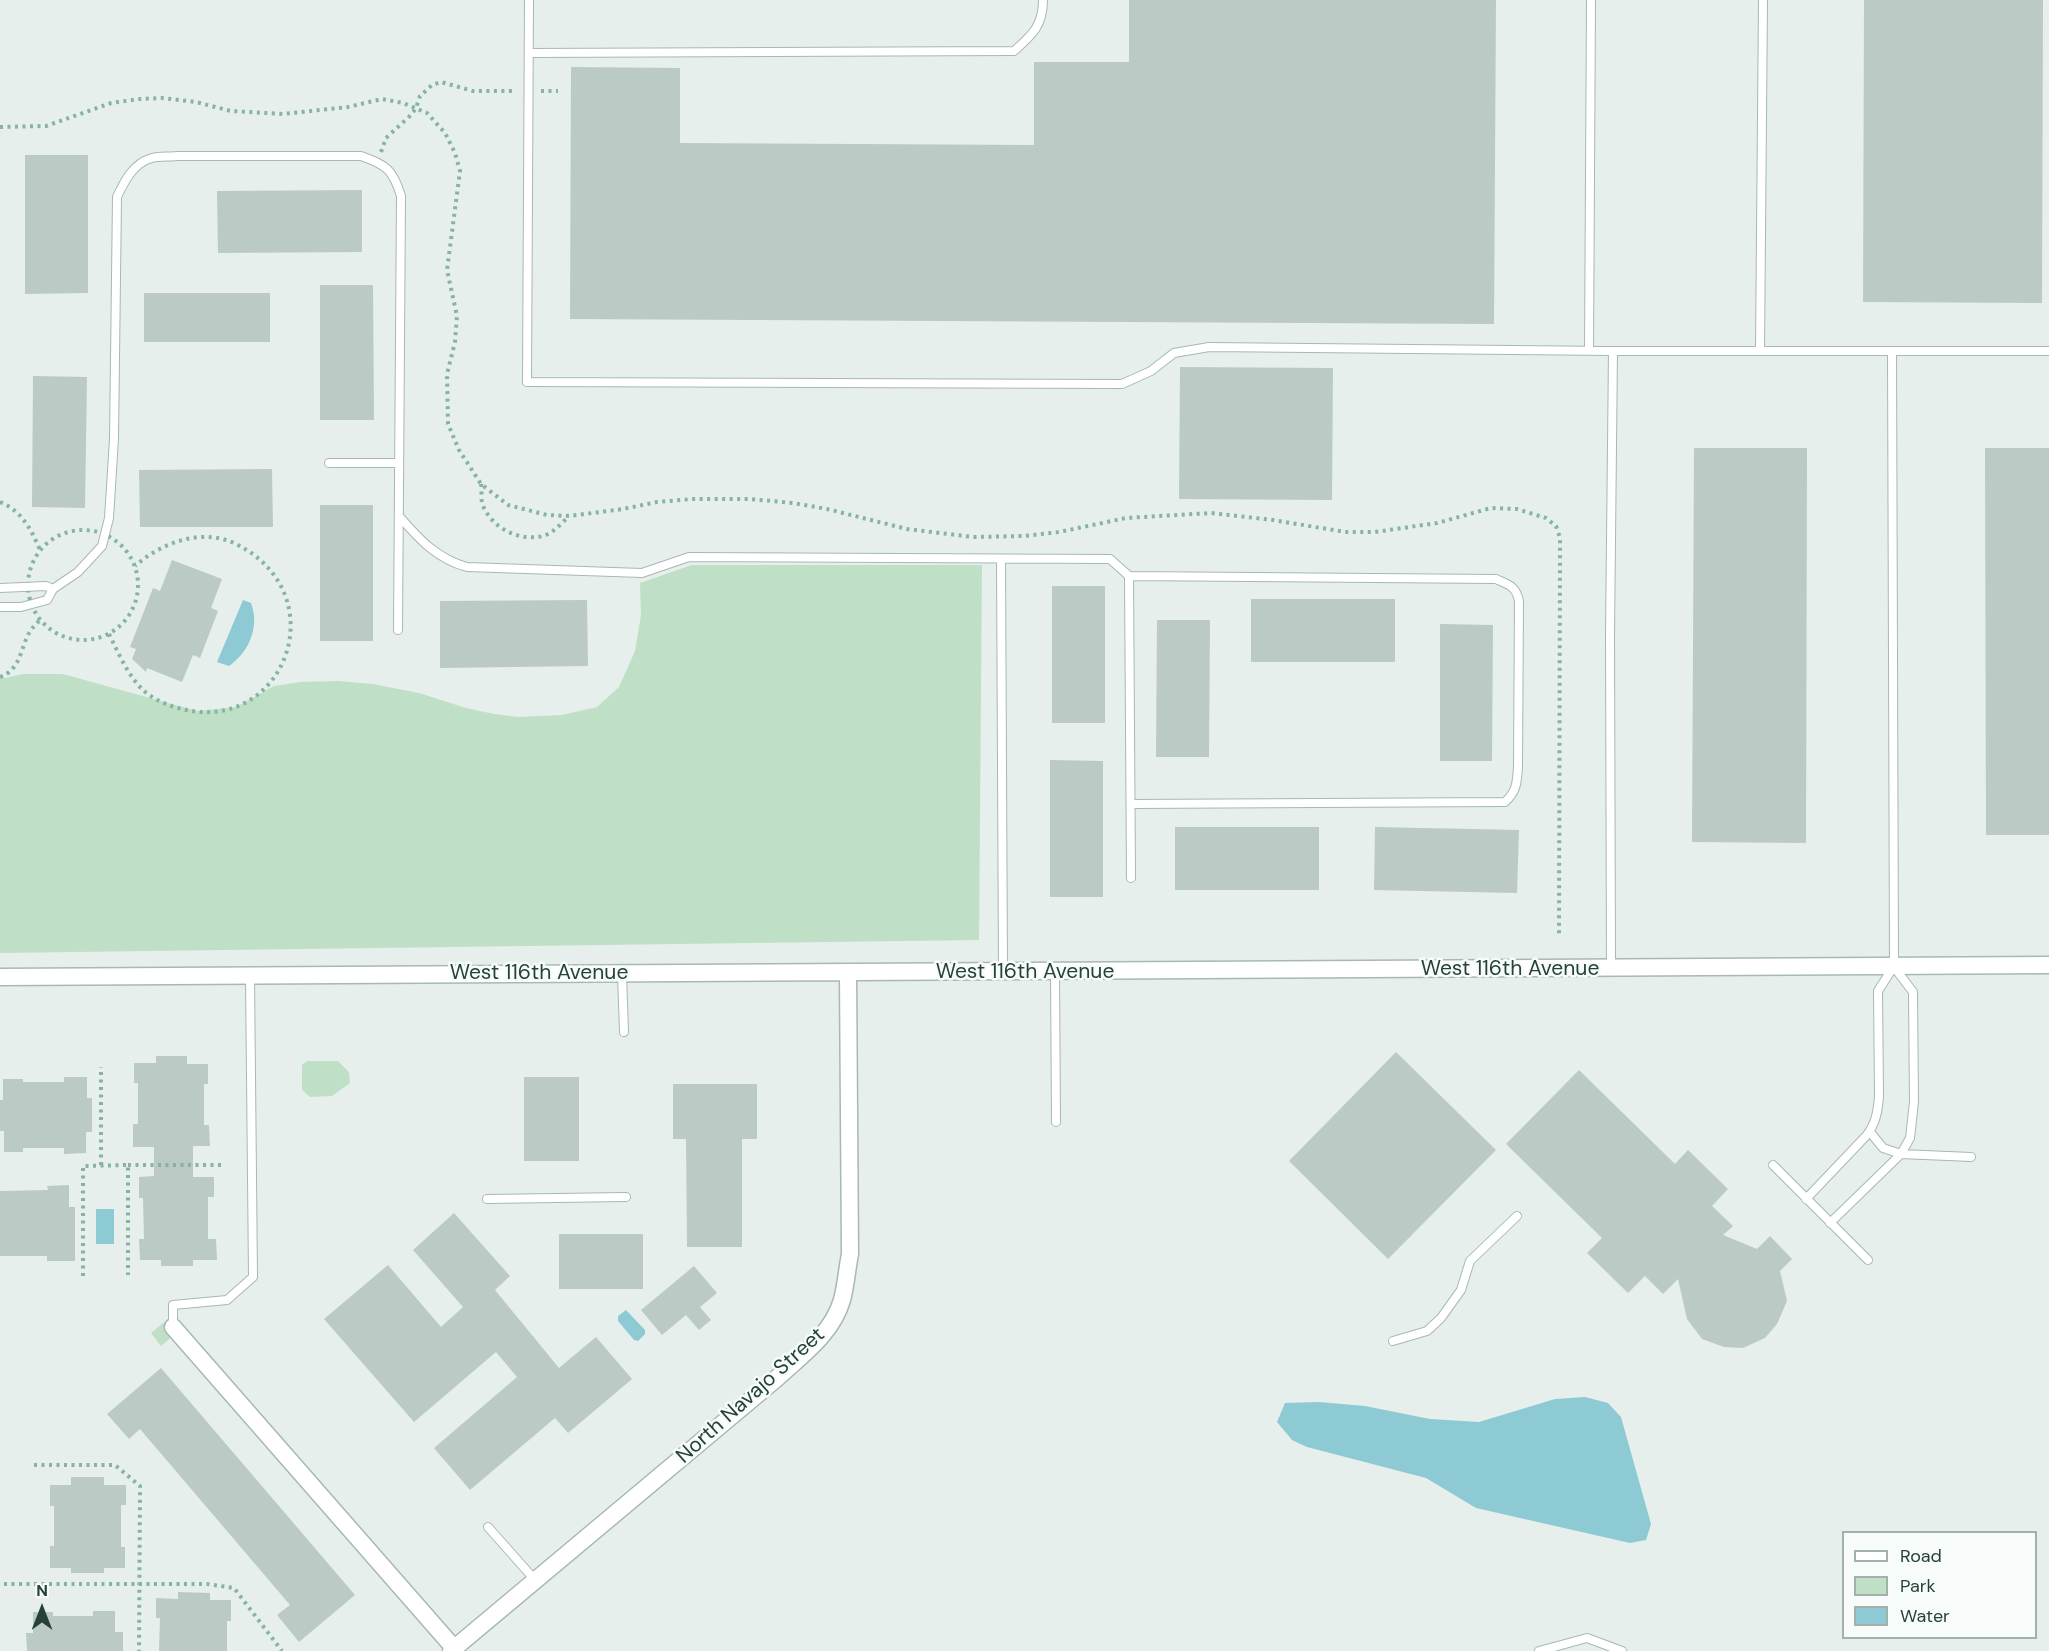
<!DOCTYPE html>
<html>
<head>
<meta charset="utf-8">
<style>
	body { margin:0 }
	#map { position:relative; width:2049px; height:1651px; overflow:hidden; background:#e6efeb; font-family:"DM Sans",sans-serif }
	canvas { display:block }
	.legend { position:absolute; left:1842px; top:1531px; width:195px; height:108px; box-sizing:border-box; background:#f7fbf9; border:2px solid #a3b1ac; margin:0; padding:8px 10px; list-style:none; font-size:18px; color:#244239 }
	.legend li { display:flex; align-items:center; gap:12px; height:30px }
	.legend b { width:30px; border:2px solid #a3b1ac }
	.north { position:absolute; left:12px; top:1579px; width:60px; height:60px; -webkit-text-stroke:4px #f7fbf9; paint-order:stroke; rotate:0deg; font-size:16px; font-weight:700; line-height:24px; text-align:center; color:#244239 }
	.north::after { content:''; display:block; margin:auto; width:21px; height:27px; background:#244239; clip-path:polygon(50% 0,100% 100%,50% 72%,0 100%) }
</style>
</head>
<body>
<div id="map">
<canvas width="2049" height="1651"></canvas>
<ul class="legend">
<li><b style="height:8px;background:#fff"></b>Road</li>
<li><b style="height:16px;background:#bfe0c7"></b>Park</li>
<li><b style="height:16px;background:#8ecad4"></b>Water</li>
</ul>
<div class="north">N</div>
</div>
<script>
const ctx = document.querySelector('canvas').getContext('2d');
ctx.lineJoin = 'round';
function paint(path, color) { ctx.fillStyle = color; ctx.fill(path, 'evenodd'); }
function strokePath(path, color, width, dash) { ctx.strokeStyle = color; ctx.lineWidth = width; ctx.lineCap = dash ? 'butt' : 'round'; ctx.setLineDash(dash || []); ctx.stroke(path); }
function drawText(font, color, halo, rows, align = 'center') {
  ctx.font = font + ' "DM Sans",sans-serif'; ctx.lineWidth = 5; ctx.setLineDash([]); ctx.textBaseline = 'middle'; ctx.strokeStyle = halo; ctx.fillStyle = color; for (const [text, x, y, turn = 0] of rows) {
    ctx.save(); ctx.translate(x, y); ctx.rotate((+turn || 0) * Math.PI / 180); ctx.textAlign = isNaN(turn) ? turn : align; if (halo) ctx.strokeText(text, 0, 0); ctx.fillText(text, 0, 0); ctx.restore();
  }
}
const green = new Path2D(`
	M692 565H982L979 940 0 953V679L23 674H63L197 711 236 707 274 686 300 682 338 681 373 684 419 693 466 708 494 714 518 717 562 715 597 707 619 687 635 651 641 615 640 583Z
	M307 1061H338L349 1072 350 1083 332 1096 310 1097 302 1090V1065Z
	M163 1323 174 1335 161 1346 151 1333Z`);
const water = new Path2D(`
	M243 600 251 603C260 627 249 652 229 666L217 662Z
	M96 1209H114V1244H96Z
	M626 1310 645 1330V1334L638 1341 634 1340 618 1321V1316Z
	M1585 1397 1608 1403 1621 1417 1651 1524 1646 1540 1630 1543 1476 1508 1426 1478 1307 1447 1292 1440 1277 1422 1285 1403 1319 1402 1365 1406 1430 1419 1479 1422 1555 1399Z`);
const building = new Path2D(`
	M1129 0H1496L1494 324 570 319 571 67 680 68V143L1034 145V62H1129Z
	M1864 0H2043L2042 303 1863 302Z
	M25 155H88V293L25 294Z
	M362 190V252L218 253 217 191Z
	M320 285H373L374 420H320Z
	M144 293H270V342H144Z
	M1180 367 1333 368 1332 500 1179 499Z
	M33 376 87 377 85 508 32 507Z
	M1694 448H1807L1806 843 1692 842Z
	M1985 448H2049V835H1986Z
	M272 469 273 527H140L139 470Z
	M320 505H373V641H320Z
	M172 560 222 579 211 608 218 611 200 658 193 655 182 682 147 668 146 672 132 659 136 649 130 647 153 588 160 591Z
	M1052 586H1105V723H1052Z
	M1251 599H1395V662H1251Z
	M587 600 588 666 440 668V601Z
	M1157 620H1210L1209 757H1156Z
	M1440 624 1493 625 1492 761H1440Z
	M1050 760 1103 761V897H1050Z
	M1175 827H1319V890H1175Z
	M1375 827 1519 830 1517 893 1374 890Z
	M1396 1052 1496 1150 1388 1259 1289 1161Z
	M156 1056H187V1064H208V1084H204V1125H209L210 1146H193V1177H214V1197H208V1239H216L217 1260H193V1266H161V1260H140L139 1239H144L143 1198H139V1177L154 1176V1147H133V1124H138V1083H134V1063H156Z
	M1579 1070 1675 1164 1688 1150 1728 1189 1712 1206 1733 1226 1723 1235 1757 1249 1770 1236 1792 1259 1780 1271 1787 1301 1777 1324 1765 1338 1743 1348 1724 1347 1702 1339 1687 1319 1678 1279 1663 1294 1645 1276 1628 1293 1587 1253 1602 1238 1506 1144Z
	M64 1077H87V1098H92V1132H86V1153L64 1154V1148H23V1152H4V1131H0V1100H3V1079H23V1082H64Z
	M524 1077H579V1161H524Z
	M673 1084H757V1139H742V1247H687L686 1139H673Z
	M69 1185V1207H75V1261H47V1256H0V1191L48 1190 47 1186Z
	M454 1213 510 1276 495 1290 559 1368 596 1337 632 1379 568 1433 555 1418 470 1490 434 1448 517 1377 496 1352 414 1422 324 1319 388 1265 441 1327 463 1307 413 1250Z
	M559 1234H643V1289H559Z
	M694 1266 717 1293 700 1307 711 1320 699 1330 686 1315 662 1335 641 1310Z
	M161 1368 355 1595 299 1642 277 1615 290 1605 140 1429 129 1439 107 1414Z
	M71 1477H104V1485H126V1505H121V1547H125V1568H104V1573H71V1568H50V1546H54V1506H50V1485H71Z
	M178 1592 210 1593V1600H231V1621H227V1651H159L160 1618H156V1598L178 1599Z
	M93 1611H115V1632H123V1651H27L26 1633H33V1612H53V1616H93Z`);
const path = new Path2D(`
	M541 91H558
	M0 127 46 126 111 103 140 99 162 98 196 102 231 111 283 114 348 107 382 99 403 103 427 113 445 133 455 153 460 171 447 270 457 316 455 342 447 374 448 424 459 450 481 484 508 505 547 515 569 516 623 509 657 502 692 499H750L793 503 827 509 907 529 973 537 1024 536 1059 532 1126 518 1211 513 1273 520 1345 532H1375L1437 523 1491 508 1517 509 1546 518 1556 526 1560 538V548L1559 934
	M381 152 386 138 411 115 416 108 420 96 432 85 441 82 473 91H515
	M481 484C482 490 481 497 482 503 490 527 518 542 543 536 553 533 561 524 569 516
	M0 502C22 511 31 529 40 550
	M28 585a55 55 0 1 1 110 0a55 55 0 1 1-110 0Z
	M109 634C118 652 127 674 142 689 152 699 168 706 182 709 284 735 338 595 236 544 202 527 161 543 135 566
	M0 677C20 670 20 651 28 635 31 629 35 625 40 620
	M101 1165V1067
	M128 1165H223
	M83 1276V1166L128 1165V1275
	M34 1465H115L140 1486 139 1651
	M4 1584H207L234 1588 282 1651`);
const lane = new Path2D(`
	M529 0 527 382 1122 384 1151 371 1174 353 1209 347 1613 351H2049
	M529 53 1014 51C1032 35 1043 26 1043 0
	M1589 350 1591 0
	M1760 351 1763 0
	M329 463H399
	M399 516C419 539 437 559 467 567L642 573 689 557 1110 559 1129 576 1131 878
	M1001 559 1003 971
	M1129 576 1496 579C1509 585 1516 586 1519 601L1518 766C1517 782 1517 791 1505 802L1131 804
	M0 588 46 586 53 589
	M0 607H21L47 600 53 589 78 572 102 546 109 518 114 439 117 197C124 182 133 163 152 158 159 156 169 157 177 156H361C387 165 393 170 401 196L398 630
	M1611 968 1610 635 1613 351
	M1055 972 1056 1122
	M622 973 624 1032
	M1870 1132 1883 1148 1901 1154 1971 1157
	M1773 1165 1868 1260
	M487 1199 626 1197
	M1806 1199 1866 1136C1876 1124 1878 1110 1879 1096L1878 991 1894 966 1892 351
	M1830 1223 1901 1154 1910 1138 1914 1102 1913 992 1894 967
	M173 1327V1305L227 1300 253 1277 250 976
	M1393 1341 1427 1331 1441 1318 1461 1290 1470 1261 1517 1216
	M488 1527 535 1580
	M1539 1651 1587 1638 1622 1651`);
const street = new Path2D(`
	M0 977 2049 965
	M173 1327 454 1648
	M451 1651 777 1378C802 1355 832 1334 842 1300 846 1285 847 1269 850 1254L848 973`);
const streetNames = [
	["West 116th Avenue",1510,969],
	["West 116th Avenue",1025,972],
	["West 116th Avenue",539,973],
	["North Navajo Street",751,1396,-42]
];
paint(green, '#bfe0c7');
paint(water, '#8ecad4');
paint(building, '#bbcac4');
strokePath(lane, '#a8b8b2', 10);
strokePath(street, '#a8b8b2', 19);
strokePath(path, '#86b3a4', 4, [3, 4.5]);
strokePath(lane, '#fff', 8);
strokePath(street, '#fff', 16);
drawText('21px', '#244239', '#f7fbf9', streetNames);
</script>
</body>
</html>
